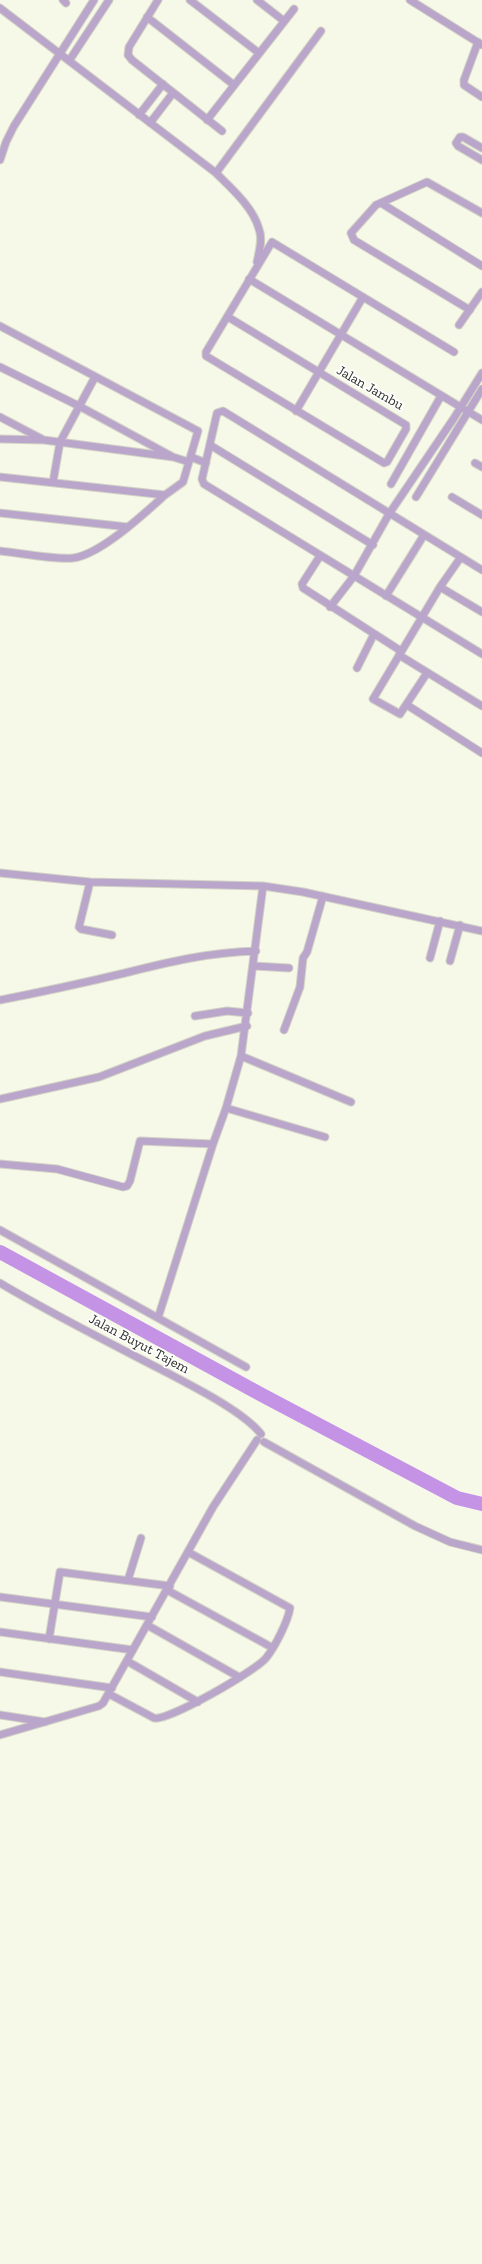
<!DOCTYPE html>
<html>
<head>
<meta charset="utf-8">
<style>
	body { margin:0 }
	canvas { display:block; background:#f6f8e8 }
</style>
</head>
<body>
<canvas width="482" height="2264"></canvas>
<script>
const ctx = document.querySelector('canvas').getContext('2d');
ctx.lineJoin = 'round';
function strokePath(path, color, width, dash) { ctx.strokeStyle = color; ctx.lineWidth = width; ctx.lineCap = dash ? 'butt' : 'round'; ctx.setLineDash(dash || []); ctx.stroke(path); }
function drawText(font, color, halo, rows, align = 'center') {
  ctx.font = font + ' "Zilla Slab",serif'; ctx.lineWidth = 3.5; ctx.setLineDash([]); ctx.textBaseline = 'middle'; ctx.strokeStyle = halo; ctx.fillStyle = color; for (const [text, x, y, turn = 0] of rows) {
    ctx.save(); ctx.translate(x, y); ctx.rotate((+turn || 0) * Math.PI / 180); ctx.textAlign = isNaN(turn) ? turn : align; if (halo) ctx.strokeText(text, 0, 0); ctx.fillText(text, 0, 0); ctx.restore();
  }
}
const river = new Path2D(`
	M0 1252 262 1395 457 1498 482 1504`);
const street = new Path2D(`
	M63 0 66 3
	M158 0 129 47 128 55 132 60 222 131
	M190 0 259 53
	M257 0 284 21
	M410 0 482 45
	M0 8 216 173C231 188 253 207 259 229 263 239 259 252 257 262
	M147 17 234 85
	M478 42 464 80V85L482 97
	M69 61 109 0
	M139 115 163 84
	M207 120 294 9
	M150 123 173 93
	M482 148 463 137H460L456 143 458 146 482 160
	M0 160 6 142 14 126 94 0
	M216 173 321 31
	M381 203 482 266
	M249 279 482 420
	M470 310 354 240 351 233 376 205 427 182 482 213
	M228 317 406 425V429L387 462 384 463 206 356V352L272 242 454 352
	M459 325 482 292
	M0 326 198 431 183 482 165 495 0 477
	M0 367 79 406 173 457
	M296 411 363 297
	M0 417 42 439
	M0 439 44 440 173 457 189 462
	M210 445 373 545
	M191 457 206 463
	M475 463 482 467
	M53 482 60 442 95 377
	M391 484 441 396
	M416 497 482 389
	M452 497 482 515
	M0 513 128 527
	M0 551C20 553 55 560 73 558 100 555 145 513 165 495
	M320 556 302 584 303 588 401 651
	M482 570 223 411 217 413 202 479 204 484 482 654
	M440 587 482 612
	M386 596 424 535
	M330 607 354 576 389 514 454 418 482 373
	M399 655 482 706
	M357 668 374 634
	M427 673 400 714 373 699 440 587 461 557
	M407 705 482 753
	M0 873 90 882 263 886 303 892 482 931
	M90 882 79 927 81 929 112 935
	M430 958 440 921
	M450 961 460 925
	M254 966 289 968
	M0 1000C42 992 83 983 125 973 168 962 211 952 256 951
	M195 1016 227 1011 248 1013
	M284 1030 300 987 303 958 307 952 323 896
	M241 1056 351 1102
	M0 1099 99 1077 205 1036 247 1026
	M226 1108 325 1137
	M0 1164 57 1169 123 1187 127 1186 130 1181 140 1141 213 1144
	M0 1230 246 1367
	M0 1283C52 1314 106 1341 160 1369 188 1384 242 1410 261 1434
	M158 1318 213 1144 226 1108 241 1056 263 886
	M264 1442 415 1526 450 1542 482 1550
	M128 1580 141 1538
	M167 1590 273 1648
	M0 1597 152 1617
	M147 1625 239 1677
	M0 1632 133 1650
	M49 1639 60 1572 170 1586
	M127 1661 198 1702
	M0 1672 112 1688
	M109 1694 154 1718C167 1722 257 1670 266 1658 275 1647 288 1621 290 1608L188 1552
	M0 1715 45 1722
	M0 1735 99 1706 103 1703 213 1507 257 1440`);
const streetNames = [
	["Jalan Jambu",370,388,30],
	["Jalan Buyut Tajem",139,1344,28]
];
strokePath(river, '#c493e6', 14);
strokePath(street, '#d2d3c5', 9);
strokePath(street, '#bba6cb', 7);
drawText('14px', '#2d2d27', '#fff', streetNames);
</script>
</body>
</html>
